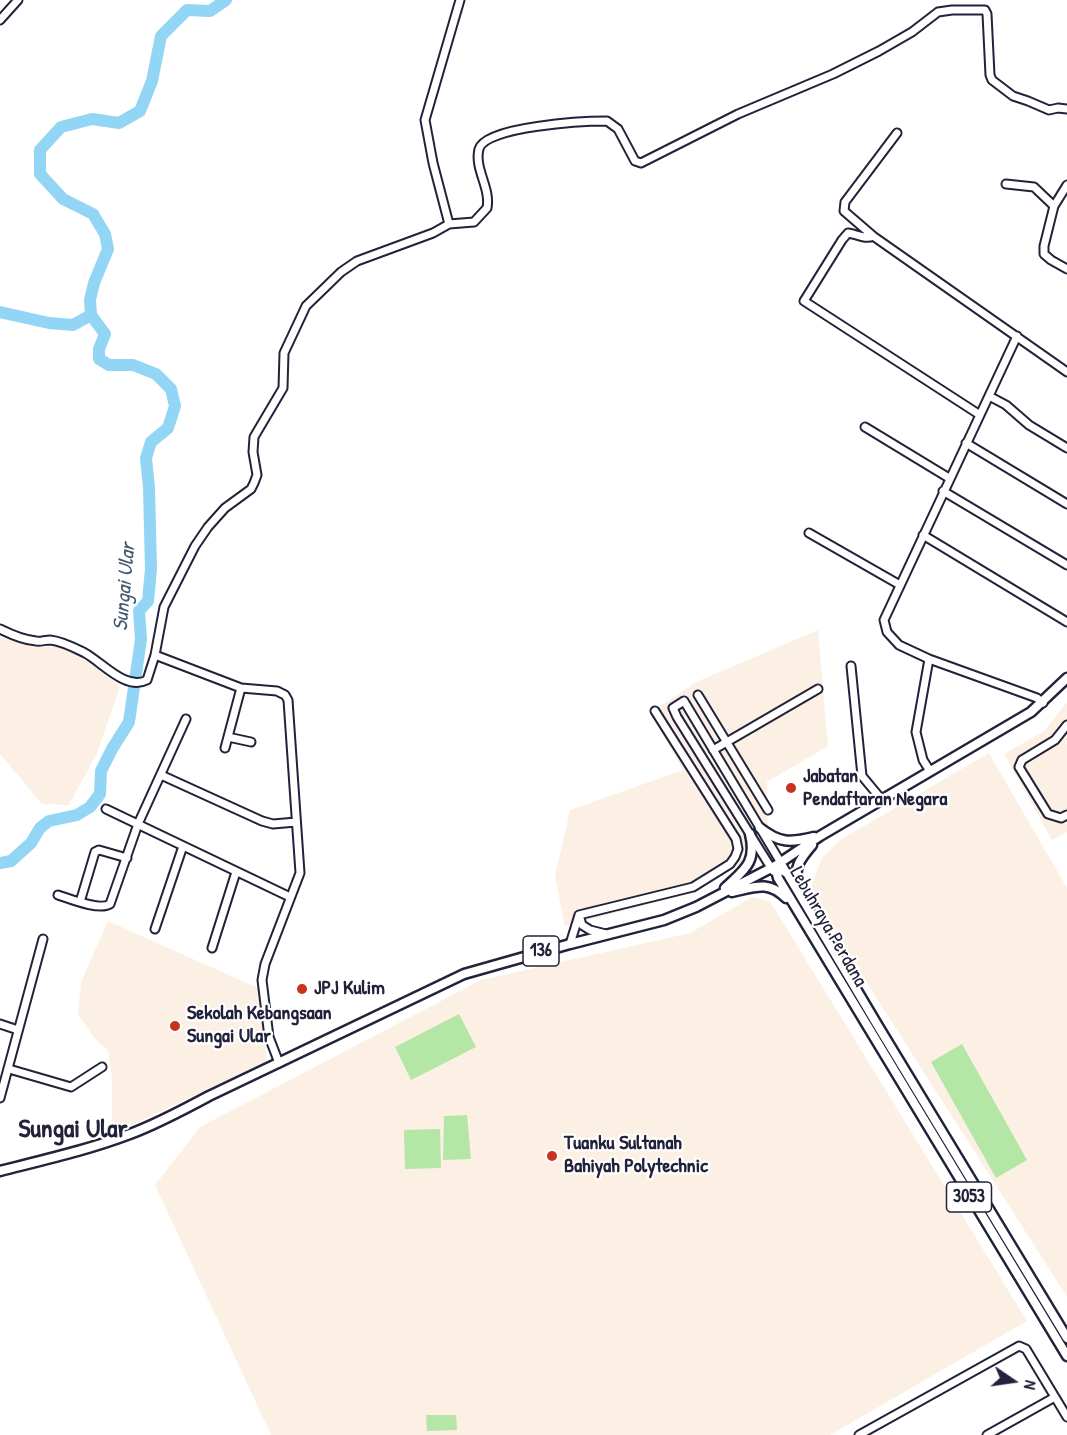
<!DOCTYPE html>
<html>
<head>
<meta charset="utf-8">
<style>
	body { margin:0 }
	#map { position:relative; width:1067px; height:1435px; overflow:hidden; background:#fff; font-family:"Patrick Hand",sans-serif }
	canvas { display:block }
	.north { position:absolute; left:983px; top:1351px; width:60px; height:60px; -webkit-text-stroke:4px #fff; paint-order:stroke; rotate:103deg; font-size:16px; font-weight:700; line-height:24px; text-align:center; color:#22223b }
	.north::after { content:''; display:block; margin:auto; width:21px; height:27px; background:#22223b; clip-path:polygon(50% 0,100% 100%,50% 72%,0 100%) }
</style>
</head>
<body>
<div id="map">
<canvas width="1067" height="1435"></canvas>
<div class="north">N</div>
</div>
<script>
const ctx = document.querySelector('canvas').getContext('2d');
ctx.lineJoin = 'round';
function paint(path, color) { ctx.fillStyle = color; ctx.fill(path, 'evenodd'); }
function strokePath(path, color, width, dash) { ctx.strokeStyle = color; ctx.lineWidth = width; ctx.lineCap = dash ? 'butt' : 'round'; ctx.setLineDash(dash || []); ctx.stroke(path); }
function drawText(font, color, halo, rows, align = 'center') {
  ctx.font = font + ' "Patrick Hand",sans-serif'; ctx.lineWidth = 4.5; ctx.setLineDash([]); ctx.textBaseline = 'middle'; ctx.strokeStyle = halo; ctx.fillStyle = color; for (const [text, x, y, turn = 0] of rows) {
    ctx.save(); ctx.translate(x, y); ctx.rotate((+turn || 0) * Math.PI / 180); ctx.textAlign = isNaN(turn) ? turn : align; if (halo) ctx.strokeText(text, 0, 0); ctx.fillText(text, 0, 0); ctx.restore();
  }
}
const built = new Path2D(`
	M818 630 828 746 767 782 768 830 746 844 741 864 694 893 565 926 555 876 570 810 683 770 650 713 696 682Z
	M0 637 32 647H62L89 662 120 687 97 753 69 805 42 804 0 754Z
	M1067 702V832L1052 840 1004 754 1044 731Z
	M989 753 1067 888V1297L809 892 822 858 840 840Z
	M752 897 770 901 1027 1321 830 1435H271L155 1185 200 1127 481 980 690 933Z
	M108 921 258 988 267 1061 121 1130 112 1119V1078L108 1051 94 1038 78 1014 81 982Z`);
const green = new Path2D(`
	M459 1014 476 1047 411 1080 395 1047Z
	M962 1044 1027 1160 996 1178 931 1062Z
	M467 1115 471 1159 443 1160 444 1116Z
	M440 1129 441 1168 405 1169 404 1130Z
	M426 1415H456L457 1430 427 1431Z`);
const river = new Path2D(`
	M0 312 49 323 73 325 91 315
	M91 315 90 300 94 283 108 249 105 234 93 214 63 199 40 174V150L61 127 92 119 119 123 140 111 152 81 161 36 187 10 210 11 226 0
	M0 863 11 861 31 843 40 828 49 821 77 815 90 807 100 794 101 771 112 749 129 722 141 639 139 611 148 601 151 569 149 488 146 458 151 442 168 428 175 406 171 389 156 374 133 365H109L99 359V349L105 334 91 315`);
const minor = new Path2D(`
	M0 20 18 0
	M1006 184 1034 187 1054 206
	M1067 185 1054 206 1044 246V254L1051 260 1067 269
	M449 224 474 222 487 208C491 188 474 169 479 149 485 126 586 121 607 121L618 129 635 161 641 163 738 114 833 74 879 51 912 32 938 12 952 10H985L987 14 990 75 992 80 1013 96 1028 101 1049 110 1058 108 1067 109
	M873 236 844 211 845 202 897 133
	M1017 336 884 620 887 632 899 645 929 659 1037 698 1043 703
	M989 396 1006 405 1029 425 1067 448
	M980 415 804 301 842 240 848 233C857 234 865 240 873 236L1067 372
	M865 427 949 478
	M966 443 1067 504
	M943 491 1067 565
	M809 533 900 585
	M923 535 1067 622
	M0 629C10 634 24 640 36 641 40 642 45 640 50 640 62 641 75 648 85 653 103 663 126 691 147 680L155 655 164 607 195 546 208 527 225 508 251 489 254 483 257 475 253 452 254 437 283 388 284 353 306 306 341 272 357 261 433 233 449 224 433 163 425 120 460 0
	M155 655 241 688 277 691 285 695 288 700 300 873 265 964 262 980 269 1037 279 1063
	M929 659 916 732 923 760 930 771
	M851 666 862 776 882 800
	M698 695 768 810
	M1067 725 1055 740 1022 760 1019 767 1048 814 1061 818 1067 815
	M228 737 251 742
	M225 748 241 688
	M713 750 818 689
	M161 775 262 821 273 824 296 822
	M106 809 290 897
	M773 871 677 717 673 708 684 701 787 873
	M58 895C70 899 100 911 110 904L138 824 186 719
	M80 902 95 852 99 850 127 858
	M579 915 693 887 730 864 735 857 738 849 736 839 655 711
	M155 929 183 846
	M570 944 579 915 582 925 590 930 606 934
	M212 948 236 872
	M0 1024 18 1030
	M9 1069 71 1087 102 1067
	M0 1098 43 939
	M859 1435 1019 1346 1026 1349 1067 1417
	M987 1435 1055 1397`);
const major = new Path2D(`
	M760 828C779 843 790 843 814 837
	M775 866 778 878 1067 1356
	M775 866 787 873 878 1026 1067 1338
	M798 884C793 867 801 858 812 845
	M725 888C744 870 757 863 750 834
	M732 892C755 887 768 880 786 898
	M0 1171C43 1160 88 1150 130 1134 157 1124 183 1110 209 1096L464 974 570 944 664 920 696 907 775 866 820 836 1031 712 1067 678`);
const markers = [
	[791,788,6,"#c8321e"],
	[302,989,6,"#c8321e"],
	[175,1026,6,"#c8321e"],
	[552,1156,6,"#c8321e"]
];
const shields = [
	[541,951,36],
	[969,1197,45]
];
const shieldNames = [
	["136",541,951],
	["3053",969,1197]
];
const poiNames = [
	["Jabatan",803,777],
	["Pendaftaran Negara",803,800],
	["JPJ Kulim",314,989],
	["Sekolah Kebangsaan",187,1014],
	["Sungai Ular",187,1037],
	["Tuanku Sultanah",564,1144],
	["Bahiyah Polytechnic",564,1167]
];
const streetNames = [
	["Lebuhraya Perdana",828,927,60]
];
const waterNames = [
	["Sungai Ular",125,587,-85]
];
const districtNames = [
	["Sungai Ular",73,1130]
];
paint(built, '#fcf0e4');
paint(green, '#b4e6a6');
strokePath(river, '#92d5f4', 12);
strokePath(minor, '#22223b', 11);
strokePath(major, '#22223b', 13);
strokePath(minor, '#fff', 7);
strokePath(major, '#fff', 8);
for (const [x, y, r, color] of markers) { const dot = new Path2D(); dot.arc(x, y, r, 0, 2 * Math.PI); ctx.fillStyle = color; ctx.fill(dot); strokePath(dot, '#fff', 2); }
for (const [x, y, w] of shields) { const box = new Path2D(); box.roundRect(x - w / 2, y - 15, w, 30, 4.5); ctx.fillStyle = '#fff'; ctx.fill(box); strokePath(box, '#22223b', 1.5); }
drawText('bold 18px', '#22223b', null, shieldNames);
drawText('bold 20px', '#22223b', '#fff', poiNames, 'left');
drawText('20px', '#22223b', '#fff', streetNames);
drawText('italic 21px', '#445872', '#fff', waterNames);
drawText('bold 26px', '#22223b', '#fff', districtNames);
</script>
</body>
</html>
